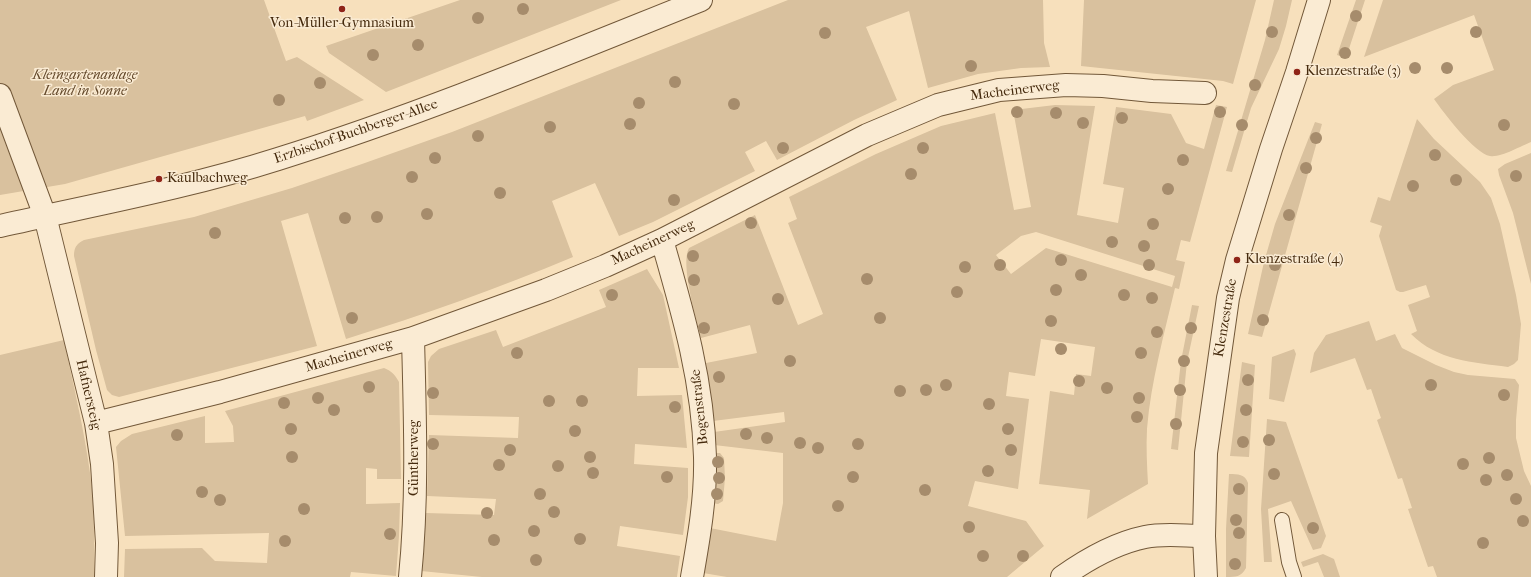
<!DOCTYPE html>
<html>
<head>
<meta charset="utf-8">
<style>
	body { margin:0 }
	canvas { display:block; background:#f7e0bc }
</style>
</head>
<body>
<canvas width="1531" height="577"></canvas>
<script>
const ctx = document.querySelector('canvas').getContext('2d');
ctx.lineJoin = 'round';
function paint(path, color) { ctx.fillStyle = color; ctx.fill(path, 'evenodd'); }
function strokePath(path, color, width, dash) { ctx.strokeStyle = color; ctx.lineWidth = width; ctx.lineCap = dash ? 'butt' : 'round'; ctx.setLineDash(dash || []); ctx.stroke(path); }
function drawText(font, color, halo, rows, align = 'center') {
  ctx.font = font + ' "IM FELL French Canon",serif'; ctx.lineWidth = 3; ctx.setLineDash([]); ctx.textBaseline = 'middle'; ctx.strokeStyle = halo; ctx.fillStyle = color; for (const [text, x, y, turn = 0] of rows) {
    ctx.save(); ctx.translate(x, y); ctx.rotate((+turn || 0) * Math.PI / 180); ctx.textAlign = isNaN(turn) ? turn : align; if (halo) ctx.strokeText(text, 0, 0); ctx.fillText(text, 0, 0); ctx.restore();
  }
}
const green = new Path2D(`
	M0 0H264L286 61 297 57 364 100 307 121 305 116 65 184 0 195Z
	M460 0H621L386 92 329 53 326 46Z
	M788 0H1043L1044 43 1050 67 1021 68 978 74 928 88 909 11 866 27 897 100 854 120 777 160 766 141 745 152 755 171 653 222 619 236 595 183 552 201 573 257C499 288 423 315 346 339L308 213 281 221 317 346 119 397 112 395 107 390 96 350 74 256C74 248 76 244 84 240L194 217 292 188 362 164 452 132Z
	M1084 0H1256L1233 84 1223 81 1081 66Z
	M1274 0H1292L1286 26 1279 49 1251 108 1232 172 1226 171 1265 40Z
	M1356 0H1365L1346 58 1337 55Z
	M1383 0H1531V142C1521 146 1500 158 1490 156 1475 154 1443 112 1434 99L1453 85 1494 70 1474 15 1364 57Z
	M1055 105 1095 106 1077 215 1118 223 1124 188 1103 184 1116 107 1171 114 1186 143 1204 149 1216 105 1227 107 1190 242 1181 240 1176 260 1185 262 1179 289 1175 288C1164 335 1151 381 1147 429 1146 447 1147 466 1148 484L1087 519 1090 490 1039 484 1050 391 1074 395 1076 374 1091 376 1095 347 1041 339 1035 376 1009 372 1006 396 1029 399 1018 489 975 481 968 506 1026 521 1044 546 1007 577H727L703 573 710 528 776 541 783 503V453L714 445V432L785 422 784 412 713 421 706 363 757 353 750 325 701 338C696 319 680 263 689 248L755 215 798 325 823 314 788 223 797 219 789 197 876 154 941 126 995 113 1014 210 1031 207 1013 110ZM1036 232 1175 276 1172 287 1046 248 1011 274 996 255 1021 236Z
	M1417 119 1434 139 1480 182 1491 198 1500 224 1516 295 1521 324 1518 360 1514 364 1508 367C1472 362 1438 361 1411 334L1417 331 1408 305 1430 297 1426 285 1403 292H1400L1396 290 1379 236 1382 226 1370 222 1378 197 1390 201Z
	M1315 122 1322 124 1262 337 1248 334 1264 262 1275 224Z
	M1531 153V284L1513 213 1499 175 1498 169 1505 164Z
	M647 269 663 295 679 368H638L637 396 682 395 687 448 635 444 634 464 688 468V497L683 535 620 526 617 546 680 556 677 577H482L421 571 426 513 494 515 496 499 427 496 429 435 518 438 519 417 429 415 428 362 431 356 439 349 496 330 503 347 606 307 599 290Z
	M1192 305 1199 306 1187 362 1178 450 1171 449 1181 361Z
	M1369 321 1376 341 1395 334 1402 348 1436 365 1454 372 1468 375 1515 379 1519 385 1516 420V438L1524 471 1531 486V577H1437L1433 566 1428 567 1408 509 1412 508 1402 478 1398 479 1377 420 1381 418 1371 389 1367 390 1355 358 1310 373 1314 353 1326 335Z
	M64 340C73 384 84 428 90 473 95 507 94 543 94 577H0V355Z
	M1294 349 1296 354 1284 402 1269 399 1272 357Z
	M1242 362 1255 365 1249 457 1230 456Z
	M384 368C392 371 395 375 399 382L401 479H377V469L366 468V504L400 503 399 536 396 576 351 572 350 577H124L125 549 202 548 215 561 267 563 269 533 125 536 116 447 121 441 132 434 205 416V443L234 442 233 426 225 411Z
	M1267 419 1286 422 1326 536 1321 548 1313 550 1291 501 1268 509 1272 562H1264L1261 509Z
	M714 453H720L724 458 725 478 723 501 718 504 712 503Z
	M1229 474C1238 474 1245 474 1248 483L1246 568C1241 577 1236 577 1226 577V529Z
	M1323 554 1334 559 1340 577H1324L1318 562 1303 567 1301 562Z`);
const service = new Path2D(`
	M1282 520 1289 562 1294 577`);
const minor = new Path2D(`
	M0 95 45 216 96 423 102 464 107 543 106 577
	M662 240C683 313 703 381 705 457 706 497 699 537 692 577
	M96 423 220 392 413 338 546 290 605 266 662 240 867 135 938 105 999 90 1066 85 1103 86 1152 91 1205 93
	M410 577C418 497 415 418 413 338
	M1062 577C1086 560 1116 543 1145 537 1164 533 1185 536 1204 536`);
const tertiary = new Path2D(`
	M0 226C93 205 187 188 278 159 422 114 561 56 701 0
	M1206 577 1204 536 1206 453 1228 298 1237 260 1271 149 1297 72 1319 0`);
const trees = [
	[523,9],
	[1356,16],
	[478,18],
	[1272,32],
	[1476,32],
	[825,33],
	[418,45],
	[1345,53],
	[373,55],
	[971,66],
	[1415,68],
	[1447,68],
	[675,82],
	[320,83],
	[1255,85],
	[279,100],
	[639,103],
	[734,104],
	[1017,112],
	[1220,112],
	[1056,113],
	[1122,118],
	[1083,123],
	[630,124],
	[1242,125],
	[1504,125],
	[550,127],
	[478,136],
	[1316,138],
	[783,148],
	[923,148],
	[1435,155],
	[435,158],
	[1183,160],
	[1306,168],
	[911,174],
	[1516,176],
	[412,177],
	[1456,180],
	[1413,186],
	[1168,189],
	[500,193],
	[674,200],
	[427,214],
	[1289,215],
	[377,217],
	[345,218],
	[751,223],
	[1153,224],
	[215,233],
	[1112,242],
	[1144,246],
	[693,256],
	[1061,260],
	[1000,265],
	[1149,265],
	[1275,265],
	[965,267],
	[1081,275],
	[867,279],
	[694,280],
	[1056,290],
	[957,292],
	[612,295],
	[1124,295],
	[1152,298],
	[778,299],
	[352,318],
	[880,318],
	[1263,320],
	[1051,321],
	[704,328],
	[1191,328],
	[1157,332],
	[1061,349],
	[517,353],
	[1141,353],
	[790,361],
	[1184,361],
	[719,377],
	[1248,380],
	[1079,381],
	[946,385],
	[1431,385],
	[369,387],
	[1107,388],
	[926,390],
	[1180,390],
	[900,391],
	[433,393],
	[1504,395],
	[318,398],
	[1139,398],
	[549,401],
	[582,401],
	[284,403],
	[989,404],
	[675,407],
	[334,410],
	[1246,410],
	[1137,417],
	[1176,424],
	[291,429],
	[1008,429],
	[575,431],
	[746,434],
	[177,435],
	[767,438],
	[1269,440],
	[1243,442],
	[800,443],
	[433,444],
	[858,444],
	[818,448],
	[510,450],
	[1011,450],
	[292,457],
	[590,457],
	[1489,458],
	[718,462],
	[1463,464],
	[499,465],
	[558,466],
	[988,471],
	[593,473],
	[1274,474],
	[1507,475],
	[667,477],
	[853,477],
	[719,478],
	[1486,480],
	[1239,489],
	[925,490],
	[202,492],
	[540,494],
	[717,494],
	[1516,499],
	[220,500],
	[838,506],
	[304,509],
	[554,512],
	[487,513],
	[1236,520],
	[1523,521],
	[969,527],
	[1313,528],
	[534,531],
	[1239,533],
	[390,534],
	[580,539],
	[494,540],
	[285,541],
	[1483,543],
	[983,556],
	[1023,556],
	[536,560],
	[1235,564]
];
const markers = [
	[342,9,4,"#8f2418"],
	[1297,72,4,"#8f2418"],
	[159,179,4,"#8f2418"],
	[1237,260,4,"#8f2418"]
];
const poiNames = [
	["Von-Müller-Gymnasium",342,24,"center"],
	["Klenzestraße (3)",1305,72],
	["Kaulbachweg",167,179],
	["Klenzestraße (4)",1245,260]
];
const parkNames = [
	["Kleingartenanlage",85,76],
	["Land in Sonne",85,92]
];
const streetNames = [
	["Macheinerweg",1015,91,-7],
	["Erzbischof-Buchberger-Allee",356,132,-19],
	["Macheinerweg",653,243,-25],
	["Klenzestraße",1226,318,-80],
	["Macheinerweg",349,356,-16],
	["Hafnersteig",88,395,77],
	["Bogenstraße",700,407,-96],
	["Güntherweg",415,458,-90]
];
paint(green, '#d9c19e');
strokePath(service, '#725839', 16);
strokePath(minor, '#725839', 24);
strokePath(tertiary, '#725839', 24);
strokePath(service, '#faebd3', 14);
strokePath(minor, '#faebd3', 22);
strokePath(tertiary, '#faebd3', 22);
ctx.fillStyle = '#a68c6c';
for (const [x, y] of trees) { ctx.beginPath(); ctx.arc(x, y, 6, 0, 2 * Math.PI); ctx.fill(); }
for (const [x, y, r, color] of markers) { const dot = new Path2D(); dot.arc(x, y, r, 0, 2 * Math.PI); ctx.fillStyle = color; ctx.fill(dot); strokePath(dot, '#faebd3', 1.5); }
drawText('14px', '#452a0d', '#faebd3', poiNames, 'left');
drawText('italic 14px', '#63482a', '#faebd3', parkNames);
drawText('14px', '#452a0d', '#faebd3', streetNames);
</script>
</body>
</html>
